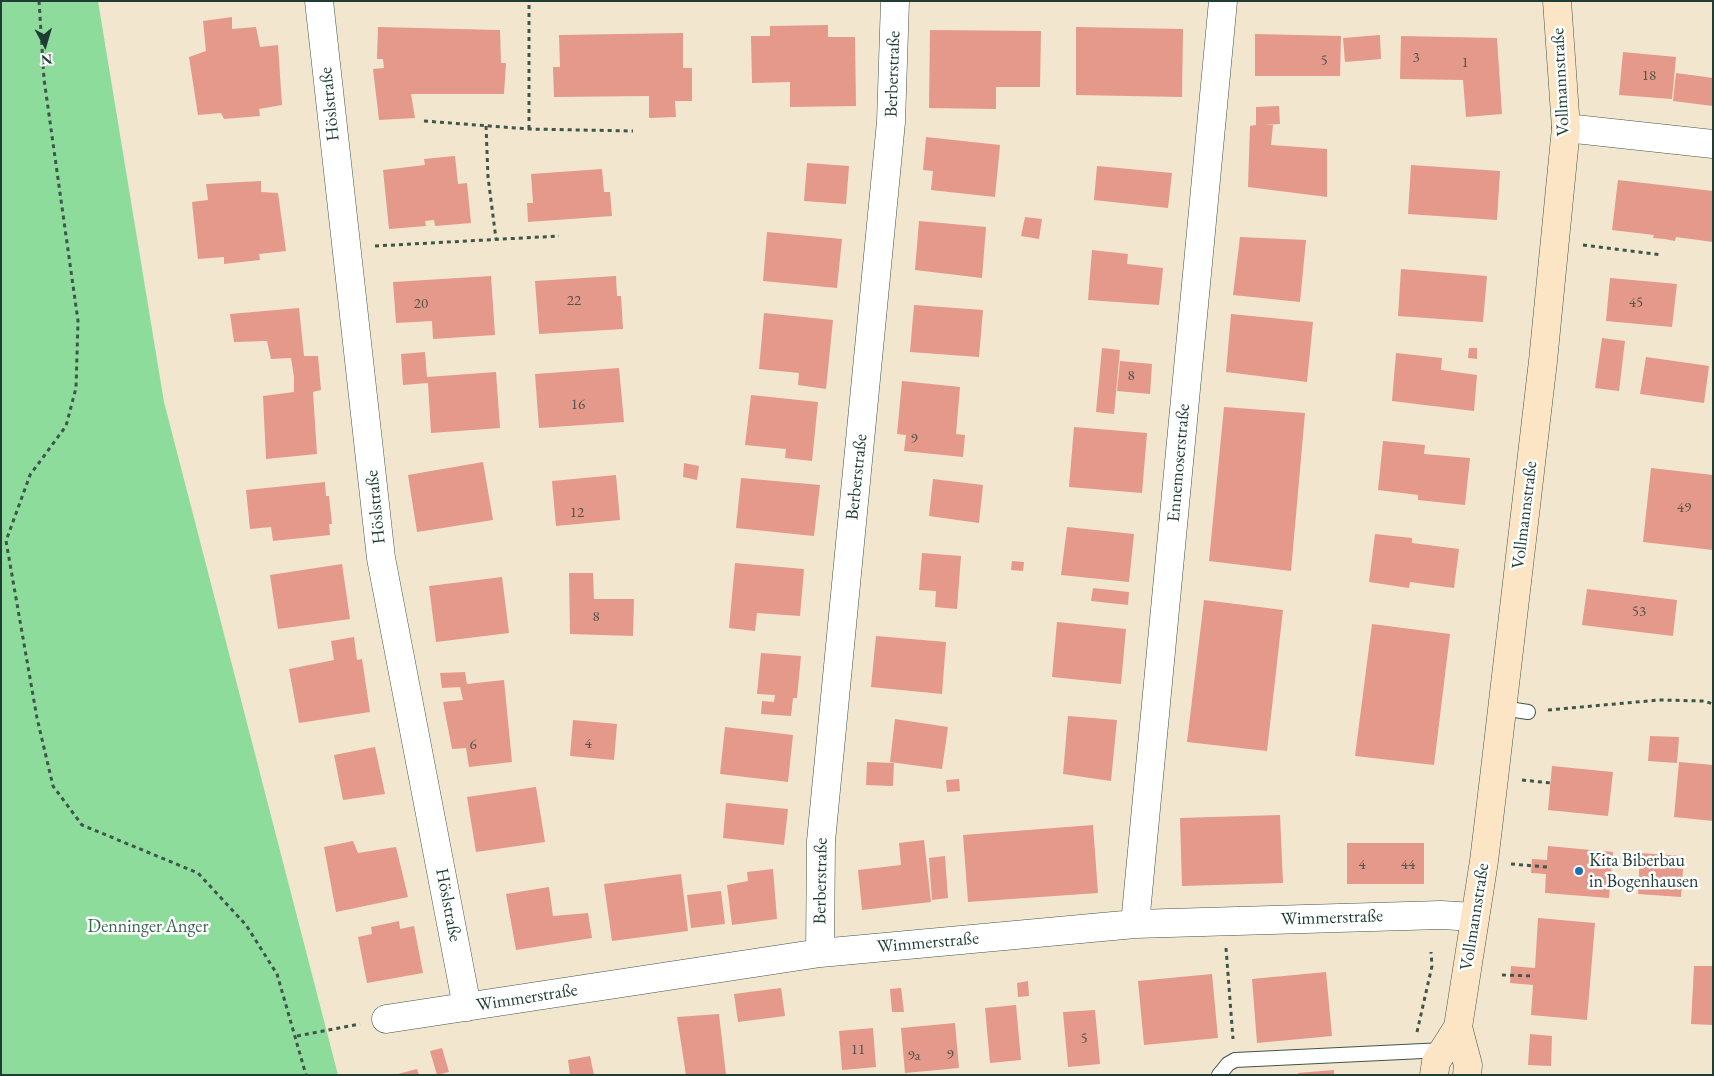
<!DOCTYPE html>
<html>
<head>
<meta charset="utf-8">
<style>
	body { margin:0 }
	#map { position:relative; width:1714px; height:1076px; overflow:hidden; background:#f3e6ce; font-family:"EB Garamond",serif }
	canvas { display:block }
	.frame { position:absolute; inset:0; border:2px solid #1f3d34; pointer-events:none }
	.north { position:absolute; left:20px; top:20px; width:50px; height:50px; -webkit-text-stroke:4px #fff; paint-order:stroke; rotate:174deg; font-size:14px; font-weight:700; line-height:20px; text-align:center; color:#1f3d34 }
	.north::after { content:''; display:block; margin:auto; width:18px; height:22px; background:#1f3d34; clip-path:polygon(50% 0,100% 100%,50% 72%,0 100%) }
</style>
</head>
<body>
<div id="map">
<canvas width="1714" height="1076"></canvas>
<div class="frame"></div>
<div class="north">N</div>
</div>
<script>
const ctx = document.querySelector('canvas').getContext('2d');
ctx.lineJoin = 'round';
function paint(path, color) { ctx.fillStyle = color; ctx.fill(path, 'evenodd'); }
function strokePath(path, color, width, dash) { ctx.strokeStyle = color; ctx.lineWidth = width; ctx.lineCap = dash ? 'butt' : 'round'; ctx.setLineDash(dash || []); ctx.stroke(path); }
function drawText(font, color, halo, rows, align = 'center') {
  ctx.font = font + ' "EB Garamond",serif'; ctx.lineWidth = 5; ctx.setLineDash([]); ctx.textBaseline = 'middle'; ctx.strokeStyle = halo; ctx.fillStyle = color; for (const [text, x, y, turn = 0] of rows) {
    ctx.save(); ctx.translate(x, y); ctx.rotate((+turn || 0) * Math.PI / 180); ctx.textAlign = isNaN(turn) ? turn : align; if (halo) ctx.strokeText(text, 0, 0); ctx.fillText(text, 0, 0); ctx.restore();
  }
}
const green = new Path2D(`
	M1 1H98L164 402 338 1075H1Z`);
const building = new Path2D(`
	M232 17V29L256 27 260 47 278 45 282 105 259 109 260 116 224 119 221 113 198 115 189 57 206 51 203 21Z
	M828 25V37H855L856 106 790 107V82L752 83 751 36H770V26Z
	M378 27 500 30 501 63H506L504 94H411L415 118 379 120 373 69 384 68 383 59H377Z
	M1076 27 1183 29 1182 97 1076 95Z
	M930 30 1041 31 1040 87H996V109L929 108Z
	M683 33V68H692V101H675L676 117 649 118V96L554 97 553 67H560L559 35Z
	M1255 34 1341 36 1340 76H1255Z
	M1380 35 1381 59 1345 62 1343 38Z
	M1401 36 1497 38 1502 114 1466 117 1463 80 1400 79Z
	M1623 52 1676 57 1672 99 1619 95Z
	M1676 73 1713 78V106L1673 101Z
	M1279 106 1280 124 1264 125H1273L1271 145 1327 149V197L1248 187 1250 126 1256 125V107Z
	M926 137 1000 145 995 197 931 190 933 171 923 170Z
	M455 156 458 184 467 183 471 223 435 226 434 220 425 221 426 226 389 229 383 170 425 165 424 159Z
	M807 163 849 166 846 204 804 201Z
	M1411 165 1500 171 1497 220 1408 214Z
	M1097 166 1172 173 1168 208 1094 200Z
	M602 169 604 192H610L612 216 528 222 527 203H533L531 174Z
	M1618 180 1713 191V242L1676 237 1675 241 1665 239 1653 238 1654 235 1612 230Z
	M261 181V192L278 193 286 251 259 254 260 260 224 264V257L198 259 192 202 208 200 206 184Z
	M1025 217 1042 219 1039 239 1021 236Z
	M919 221 986 227 982 278 915 270Z
	M767 232 842 239 837 288 763 281Z
	M1240 237 1306 240 1300 302 1233 295Z
	M1092 250 1128 254 1127 264 1163 268 1159 305 1088 300Z
	M1401 269 1487 276 1483 322 1398 316Z
	M491 276 495 335 433 339 432 321 396 323 393 282Z
	M616 276 617 296H621L623 329 539 334 535 281Z
	M1610 278 1677 284 1672 327 1606 321Z
	M914 305 983 310 979 357 910 352Z
	M299 308 304 356H318L321 390 313 392 317 454 266 459 263 396 294 392V377L291 358 271 359 267 341 234 342 230 314Z
	M764 313 833 320 826 389 798 385 799 373 759 369Z
	M1231 314 1313 322 1307 382 1226 372Z
	M1602 338 1625 341 1619 391 1595 388Z
	M1102 348 1120 350 1114 414 1096 412Z
	M1469 348H1477V359L1468 358Z
	M425 352 427 377 496 372 500 428 431 433 428 383 403 385 401 354Z
	M1396 353 1442 358 1441 370 1477 375 1474 411 1392 401Z
	M1646 357 1709 366 1704 403 1640 394Z
	M1120 361 1152 364 1150 394 1117 391Z
	M619 368 624 422 539 428 535 374Z
	M902 381 960 387 956 434 965 435 963 457 904 451 906 435 897 434Z
	M751 395 818 402 812 461 785 458 786 449 745 445Z
	M1224 407 1305 413 1291 571 1209 561Z
	M1074 427 1147 433 1142 493 1069 487Z
	M1383 441 1425 445 1424 454 1470 458 1465 505 1418 500V495L1378 490Z
	M483 462 493 520 417 532 408 475Z
	M684 463 699 466 697 480 683 477Z
	M1651 468 1713 475V550L1643 542Z
	M616 475 620 520 556 526 552 481Z
	M741 478 820 485 814 536 736 528Z
	M933 479 983 485 979 523 929 516Z
	M325 482 326 496H329L332 524H329L330 535 273 541 271 527 250 529 246 490Z
	M1067 527 1134 534 1129 582 1061 575Z
	M1375 534 1412 538V543L1459 549 1454 588 1410 582 1409 588 1369 582Z
	M922 553 961 556 957 609 935 607 936 591 919 590Z
	M1012 561 1024 562 1023 571 1011 570Z
	M735 563 804 569 800 616 757 613 755 631 729 628Z
	M342 564 350 619 278 629 270 575Z
	M569 573H593L594 599H634L633 636 570 634Z
	M502 577 509 633 436 642 429 586Z
	M1093 588 1129 592 1128 605 1091 601Z
	M1587 589 1677 600 1673 636 1582 625Z
	M1204 600 1283 610 1267 751 1187 742Z
	M1057 622 1126 629 1121 684 1052 677Z
	M1372 624 1450 634 1434 765 1355 756Z
	M876 636 946 642 942 694 871 687Z
	M354 637 357 660 362 659 370 712 299 723 289 669 334 660 331 641Z
	M761 653 801 656 797 698H793L791 716 761 714 762 701 774 702 775 695 757 694Z
	M465 672 467 684 504 680 512 762 469 767 466 748 452 749 443 702 463 700 460 687 442 688 440 673Z
	M1068 716 1117 720 1111 781 1063 774Z
	M895 719 948 727 942 769 890 762Z
	M573 720 617 724 614 760 570 756Z
	M725 727 793 735 788 782 720 774Z
	M1650 736 1679 737 1677 763 1648 761Z
	M375 747 385 794 343 800 334 755Z
	M867 762 894 763 893 786 866 785Z
	M1679 762 1713 765V821L1674 817Z
	M1552 766 1613 772 1608 816 1548 810Z
	M959 779 960 791 947 792 946 780Z
	M536 787 545 842 476 852 467 797Z
	M726 803 788 809 784 845 723 838Z
	M1280 815 1283 883 1182 886 1180 818Z
	M1093 825 1098 893 968 902 963 835Z
	M924 840 931 902 862 910 858 870 901 865 899 843Z
	M353 841 358 853 396 847 408 897 336 912 324 847Z
	M1347 843H1424V884H1347Z
	M1548 846 1613 852 1609 898 1545 893 1546 874 1531 873 1532 859 1547 860Z
	M1640 853 1684 856 1681 897 1638 894Z
	M945 856 948 898 932 900 929 858Z
	M773 869 777 919 732 925 727 885 748 881 747 872Z
	M681 874 688 931 612 941 604 884Z
	M549 887 553 916 588 913 592 938 516 950 506 894Z
	M721 891 725 924 691 928 687 895Z
	M1538 918 1595 923 1587 1020 1531 1015 1533 985 1510 983 1511 966 1535 968Z
	M399 921 400 929 414 926 423 973 367 983 358 937 372 934 371 927Z
	M1694 966H1713V1025L1691 1024Z
	M1326 972 1332 1036 1257 1043 1252 979Z
	M1212 974 1218 1038 1144 1045 1138 981Z
	M1028 981 1029 996 1018 997 1017 983Z
	M781 988 785 1016 738 1022 734 994Z
	M901 988 904 1012H892L890 989Z
	M1016 1005 1021 1060 990 1063 985 1008Z
	M1095 1010 1100 1064 1068 1067 1063 1012Z
	M719 1014 726 1075H686L677 1017Z
	M955 1023 959 1068 905 1073 901 1028Z
	M873 1028 876 1067 842 1070 839 1031Z
	M1530 1034 1552 1036 1551 1066 1528 1065Z
	M442 1048 449 1072 437 1075 430 1051Z
	M590 1056 594 1075H570L568 1060Z
	M417 1069 419 1075H398V1074Z
	M1334 1070V1075H1298V1073Z`);
const path = new Path2D(`
	M39 1 44 79 78 321 76 388 66 426 30 475 6 541 37 718 53 786 82 825 198 873 246 925 277 974 306 1075
	M424 121 529 129 633 131
	M486 126 488 177 496 239
	M529 129V1
	M1583 245 1662 255
	M375 246 559 236
	M1548 710 1659 700 1704 701 1713 704
	M1522 780 1551 783
	M1511 864 1547 867
	M1226 948 1233 1039
	M1502 975 1534 976
	M1417 1032 1432 966 1431 952
	M297 1036 360 1024`);
const service = new Path2D(`
	M1502 708 1528 712
	M1219 1075 1228 1064 1235 1060 1444 1050`);
const minor = new Path2D(`
	M319 1 381 558 467 1007
	M1566 128 1713 144
	M1135 924 1223 1
	M820 953 821 841 891 122 895 1
	M386 1019 820 953 1135 924 1441 915 1475 917`);
const secondary = new Path2D(`
	M1434 1075 1436 1062 1458 1027
	M1467 1075 1468 1065 1458 1027 1484 861 1494 778 1543 361 1566 128 1557 1`);
const markers = [
	[1579,871,5,"#1f6fb2"]
];
const numberNames = [
	["3",1416,58],
	["5",1324,61],
	["1",1465,63],
	["18",1649,76],
	["22",574,301],
	["45",1636,303],
	["20",421,304],
	["8",1131,376],
	["16",578,405],
	["9",914,439],
	["49",1684,508],
	["12",577,513],
	["53",1639,612],
	["8",596,617],
	["4",588,744],
	["6",473,745],
	["4",1362,865],
	["44",1408,865],
	["5",1084,1039],
	["11",858,1050],
	["9",950,1055],
	["9a",914,1056]
];
const streetNames = [
	["Berberstraße",893,74,-88],
	["Vollmannstraße",1561,82,-93],
	["Höslstraße",330,104,-96],
	["Ennemoserstraße",1179,463,-85],
	["Berberstraße",857,477,-84],
	["Höslstraße",376,507,-96],
	["Vollmannstraße",1525,515,-83],
	["Berberstraße",821,881,-89],
	["Höslstraße",448,905,79],
	["Vollmannstraße",1475,917,-81],
	["Wimmerstraße",1332,918,-2],
	["Wimmerstraße",928,943,-5],
	["Wimmerstraße",527,998,-9]
];
const poiNames = [
	["Kita Biberbau",1589,861],
	["in Bogenhausen",1589,882]
];
const parkNames = [
	["Denninger Anger",148,927]
];
paint(green, '#8ddc9b');
paint(building, '#e4998a');
strokePath(service, '#3f564b', 16);
strokePath(minor, '#3f564b', 29);
strokePath(secondary, '#3f564b', 29);
strokePath(path, '#3f564b', 3, [4, 4]);
strokePath(service, '#fff', 14);
strokePath(minor, '#fff', 28);
strokePath(secondary, '#fce5c4', 28);
for (const [x, y, r, color] of markers) { const dot = new Path2D(); dot.arc(x, y, r, 0, 2 * Math.PI); ctx.fillStyle = color; ctx.fill(dot); strokePath(dot, '#fff', 2); }
drawText('15px', '#50544a', null, numberNames);
drawText('18px', '#1f3d34', '#fff', streetNames);
drawText('18px', '#1f3d34', '#fff', poiNames, 'left');
drawText('18px', '#3a654e', '#fff', parkNames);
</script>
</body>
</html>
